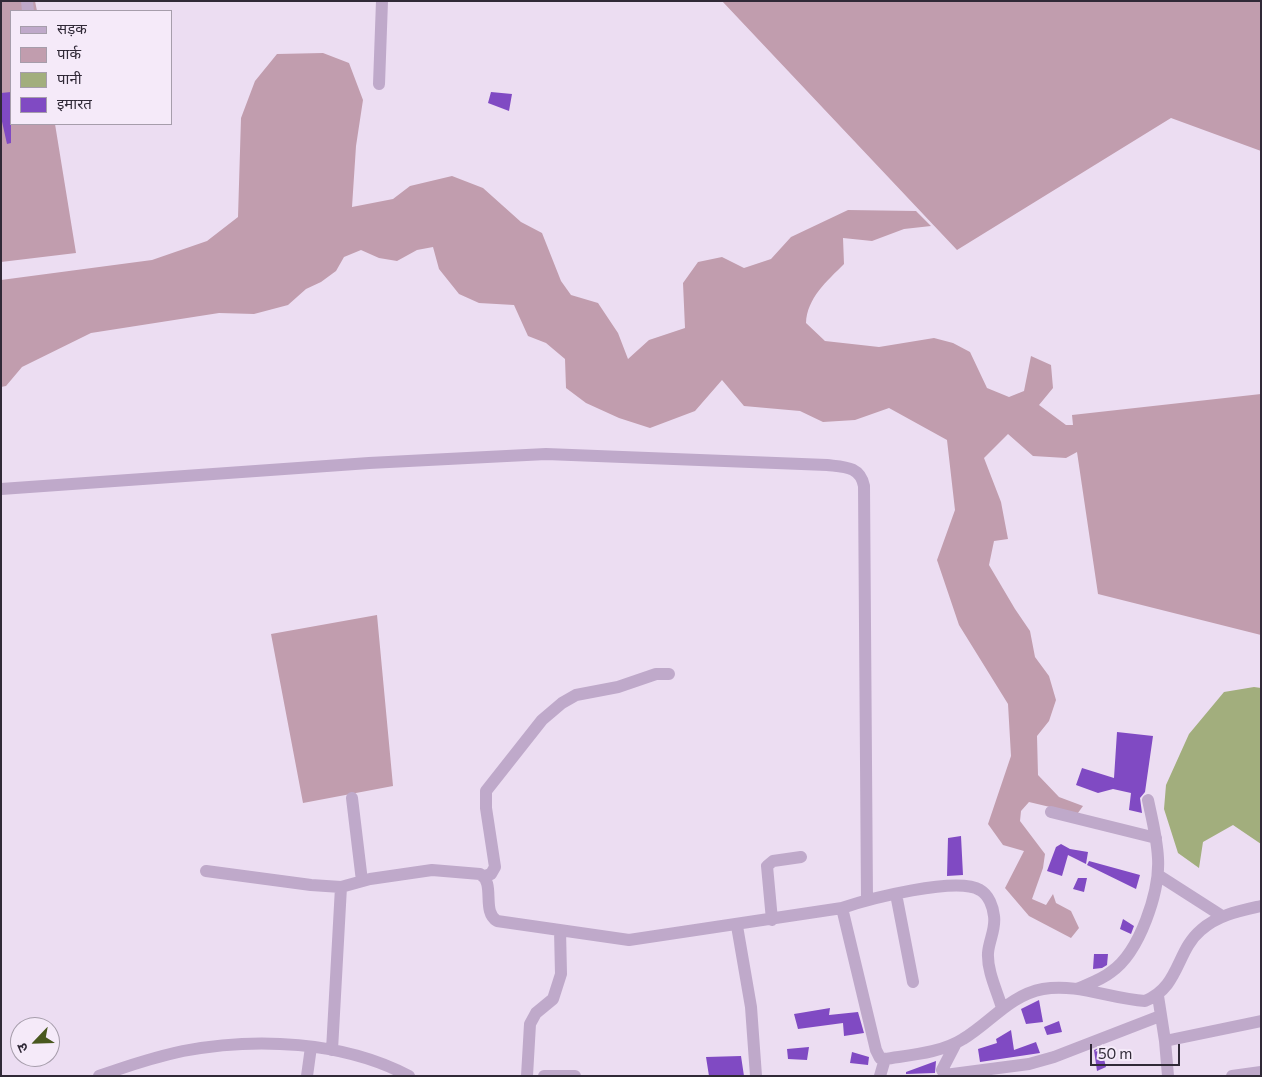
<!DOCTYPE html>
<html>
<head>
<meta charset="utf-8">
<style>
	body { margin:0 }
	#map { position:relative; width:1262px; height:1077px; overflow:hidden; background:#ecddf2; font-family:Commissioner,"Noto Sans Devanagari",sans-serif }
	canvas { display:block }
	.frame { position:absolute; inset:0; border:2px solid #302937; pointer-events:none }
	.legend { position:absolute; left:10px; top:10px; width:162px; height:115px; box-sizing:border-box; background:#f5eaf9; border:1px solid #a69dab; margin:0; padding:6px 9px; list-style:none; font-size:15px; color:#302937 }
	.legend li { display:flex; align-items:center; gap:10px; height:25px }
	.legend b { width:25px; border:1px solid #a69dab }
	.north { position:absolute; left:10px; top:1017px; width:50px; height:50px; box-sizing:border-box; background:#f5eaf9; border:1px solid #a69dab; border-radius:50%; rotate:246deg; font-size:14px; font-weight:700; line-height:20px; text-align:center; color:#302937 }
	.north::after { content:''; display:block; margin:auto; width:18px; height:22px; background:#49581f; clip-path:polygon(50% 0,100% 100%,50% 72%,0 100%) }
	.scale { position:absolute; left:1090px; top:1044px; width:90px; height:22px; box-sizing:border-box; border:2px solid #302937; border-top:0; padding-left:6px; font-size:15px; line-height:18px; white-space:nowrap; color:#302937; -webkit-text-stroke:4px #f5eaf9; paint-order:stroke }
</style>
</head>
<body>
<div id="map">
<canvas width="1262" height="1077"></canvas>
<div class="frame"></div>
<ul class="legend">
<li><b style="height:6px;background:#bfa9ca"></b>सड़क</li>
<li><b style="height:14px;background:#c19dae"></b>पार्क</li>
<li><b style="height:14px;background:#a2ae7d"></b>पानी</li>
<li><b style="height:14px;background:#804ac3"></b>इमारत</li>
</ul>
<div class="north">उ</div>
<div class="scale">50 m</div>
</div>
<script>
const ctx = document.querySelector('canvas').getContext('2d');
ctx.lineJoin = 'round';
function paint(path, color) { ctx.fillStyle = color; ctx.fill(path, 'evenodd'); }
function strokePath(path, color, width, dash) { ctx.strokeStyle = color; ctx.lineWidth = width; ctx.lineCap = dash ? 'butt' : 'round'; ctx.setLineDash(dash || []); ctx.stroke(path); }
const green = new Path2D(`
	M1 1H35L37 11H11V124H55L76 253 1 262Z
	M722 1H1261V151L1171 118 957 250Z
	M323 53 349 63 363 100 356 146 352 207 393 199 410 186 452 176 483 188 521 222 542 233 561 281 571 295 598 303 618 333 628 359 649 340 685 328 683 283 698 262 722 257 744 268 771 259 791 237 848 210 916 211 931 226 904 229 872 241 843 238 844 264C827 281 807 298 806 323L825 341 879 347 934 338 953 343 970 352 987 388 1009 397 1024 391 1031 356 1051 365 1053 388 1039 405 1066 425H1073L1072 415 1261 394V635L1098 594 1077 452 1066 458 1033 456 1008 434 984 458 1001 502 1008 539 994 541 989 565 1015 609 1030 631 1035 657 1049 676 1056 700 1049 721 1037 736 1038 775 1059 797 1083 806 1075 817 1050 807 1029 802 1021 811 1020 821 1045 854 1043 868 1032 899 1046 905 1053 894 1056 903 1071 911 1079 928 1071 938 1029 916 1005 888 1024 851 1003 845 988 824 1011 756 1008 704 959 625 937 560 955 510 947 440 889 408 855 420 823 422 800 411 744 406 722 380 695 411 650 428 619 418 586 403 566 388 565 359 546 343 528 336 514 305 479 303 459 294 439 269 433 247 417 250 397 261 379 258 361 250 344 257 336 271 321 282 306 289 288 305 254 314 219 313 91 333 22 367 6 386 1 387V280L152 260 207 241 238 217 241 118 255 81 277 54Z
	M377 615 393 786 303 803 271 634Z`);
const water = new Path2D(`
	M1254 687 1261 688V844L1233 825 1203 842 1199 868 1178 853 1164 809 1166 785 1189 734 1224 692Z`);
const building = new Path2D(`
	M11 92V143L7 144 1 117V93Z
	M491 92 512 94 509 111 488 103Z
	M1117 732 1153 736 1145 792 1140 798 1142 813 1129 810 1131 793 1113 789 1098 793 1076 785 1082 768 1114 778Z
	M961 836 963 875 947 876 948 838Z
	M1061 844 1070 849 1088 852 1086 864 1068 855 1062 876 1047 871 1056 847Z
	M1089 861 1140 875 1136 889 1087 865Z
	M1078 878H1087L1084 892 1073 889Z
	M1123 919 1134 926 1131 934 1120 929Z
	M1094 954H1108L1107 965 1102 968 1093 969Z
	M1039 1000 1043 1022 1026 1024 1021 1009Z
	M830 1008 829 1015 858 1012 864 1033 844 1036 843 1023 798 1029 794 1014Z
	M1059 1021 1062 1032 1047 1035 1044 1027Z
	M1011 1030 1014 1050 1036 1042 1040 1053 980 1062 978 1049 997 1043 996 1039Z
	M809 1047 807 1060 788 1059 787 1049Z
	M1101 1047 1106 1067 1097 1071 1094 1050Z
	M852 1052 869 1057 868 1065 850 1063Z
	M741 1056 744 1076H709L706 1057Z
	M936 1061 935 1073 906 1074V1072Z`);
const minor = new Path2D(`
	M27 1 28 11
	M379 84 382 1
	M1 489 369 463 546 454 827 465C844 467 860 466 864 486L867 900
	M352 798 362 881
	M1051 812 1156 838
	M206 871 311 885 341 887 370 879 432 870 480 874C496 883 481 911 497 921L629 940 842 908C868 899 957 876 980 890 989 895 993 907 994 916 996 929 989 940 988 953 987 971 997 991 1002 1008
	M1158 875 1222 916
	M485 876 491 874 495 867 486 808V791L542 720 562 703 576 695 618 687 656 674H669
	M896 894 913 982
	M842 908 876 1050 880 1058 885 1059C910 1055 941 1053 963 1039 990 1023 1010 995 1043 989 1077 983 1111 999 1145 1001 1180 987 1176 951 1201 930 1218 915 1239 911 1261 906
	M772 920 767 866 773 861 801 857
	M737 926 751 1007 756 1076
	M1077 989C1088 984 1101 980 1111 972 1140 952 1160 891 1158 858 1157 838 1152 819 1148 800
	M1158 996 1165 1041 1168 1076
	M1165 1041 1261 1021
	M956 1043 942 1070 945 1075 1029 1064 1054 1057 1160 1016
	M332 1050 341 887
	M99 1076C127 1066 155 1057 183 1051 256 1037 343 1041 409 1076
	M307 1076 311 1047
	M527 1076 530 1024 536 1013 553 999 561 974 560 930
	M544 1076H575
	M880 1076 885 1059
	M1232 1076 1261 1072`);
paint(green, '#c19dae');
paint(water, '#a2ae7d');
paint(building, '#804ac3');
strokePath(minor, '#bfa9ca', 12);
</script>
</body>
</html>
